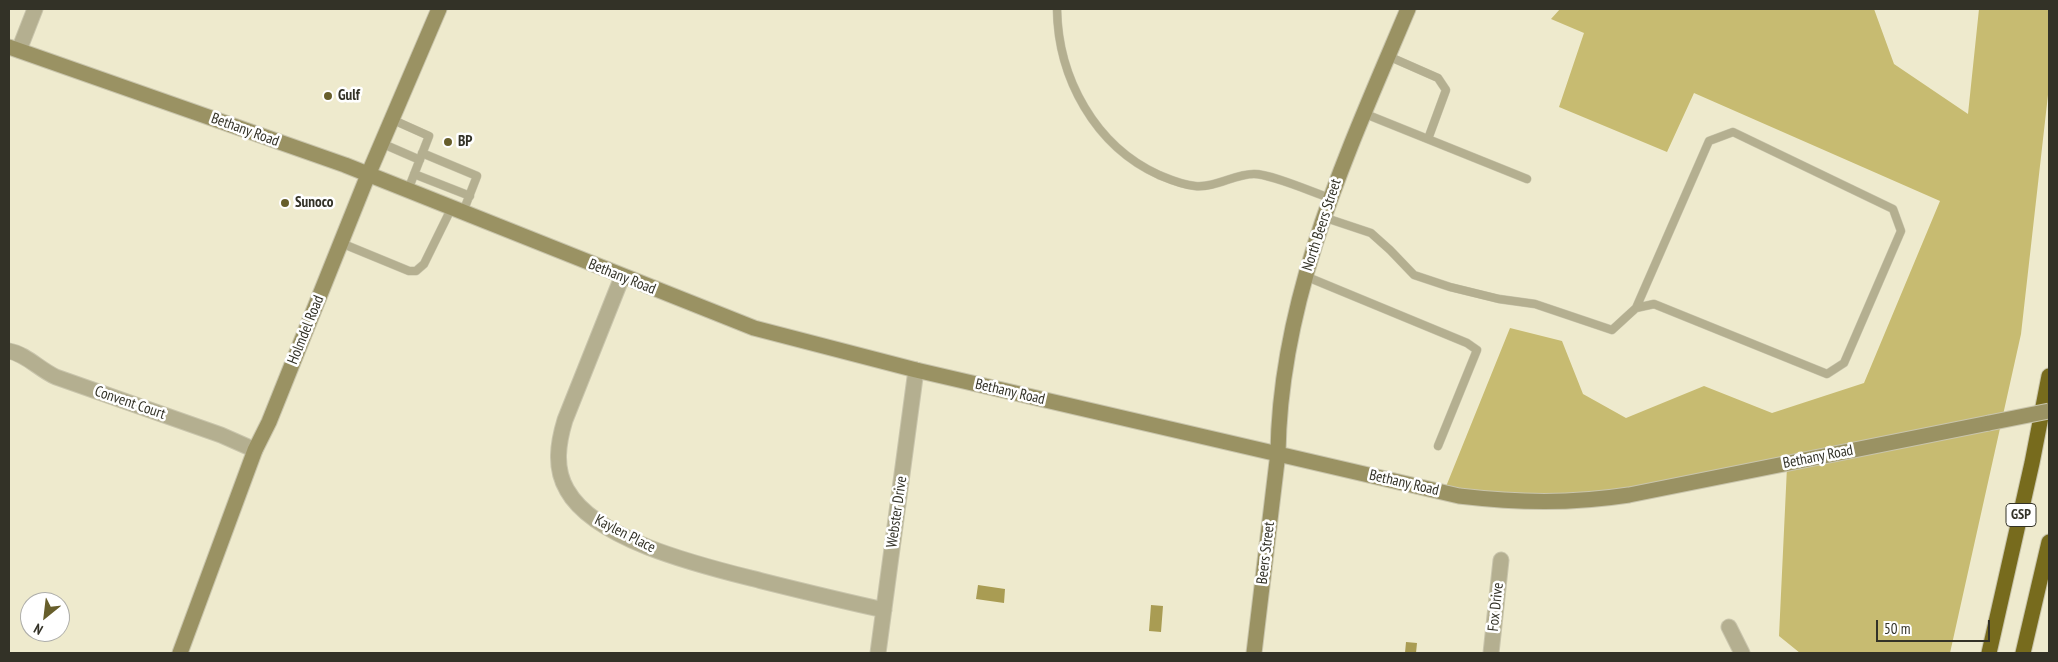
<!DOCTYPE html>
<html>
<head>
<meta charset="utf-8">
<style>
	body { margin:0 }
	#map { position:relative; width:2058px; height:662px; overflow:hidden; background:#eeeacd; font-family:"PT Sans Narrow",sans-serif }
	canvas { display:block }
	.frame { position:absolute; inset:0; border:10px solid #333227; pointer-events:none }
	.north { position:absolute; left:20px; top:592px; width:50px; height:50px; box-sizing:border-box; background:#fff; border:1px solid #adada9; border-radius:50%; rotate:209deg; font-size:14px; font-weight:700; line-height:20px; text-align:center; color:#333227 }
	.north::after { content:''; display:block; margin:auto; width:18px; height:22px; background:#675e2b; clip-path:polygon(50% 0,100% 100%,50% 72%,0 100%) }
	.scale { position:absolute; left:1876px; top:620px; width:114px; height:22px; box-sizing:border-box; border:2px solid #333227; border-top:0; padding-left:6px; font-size:15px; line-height:18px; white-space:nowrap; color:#333227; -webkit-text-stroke:4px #fff; paint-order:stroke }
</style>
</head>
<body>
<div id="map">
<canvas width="2058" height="662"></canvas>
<div class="frame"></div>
<div class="north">N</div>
<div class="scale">50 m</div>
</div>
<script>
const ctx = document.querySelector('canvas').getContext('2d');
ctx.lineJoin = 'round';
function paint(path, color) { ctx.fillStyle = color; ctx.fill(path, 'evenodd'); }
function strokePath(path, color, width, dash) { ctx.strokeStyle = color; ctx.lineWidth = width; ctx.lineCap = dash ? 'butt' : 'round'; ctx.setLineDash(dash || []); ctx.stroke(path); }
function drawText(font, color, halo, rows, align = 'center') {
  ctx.font = font + ' "PT Sans Narrow",sans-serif'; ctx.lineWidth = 5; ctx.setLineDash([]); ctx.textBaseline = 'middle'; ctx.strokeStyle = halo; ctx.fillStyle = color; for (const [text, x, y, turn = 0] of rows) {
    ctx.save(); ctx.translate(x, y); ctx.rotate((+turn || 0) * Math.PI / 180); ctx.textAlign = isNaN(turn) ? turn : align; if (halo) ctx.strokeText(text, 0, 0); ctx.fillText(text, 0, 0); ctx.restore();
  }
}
const forest = new Path2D(`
	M1560 9H1874L1894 64 1968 114 1979 9H2049V86L2021 334 1950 653H1800L1779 636 1787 467 1581 506 1443 494 1510 328 1562 341 1583 394 1626 418 1704 386 1772 413 1864 383 1940 201 1694 93 1667 152 1559 107 1584 33 1551 19Z`);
const water = new Path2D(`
	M978 585 1005 589 1004 603 976 599Z
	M1151 605 1163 606 1161 632 1149 631Z
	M1406 642 1417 643 1416 653H1405Z`);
const lane = new Path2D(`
	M1057 9C1058 78 1095 146 1159 175 1171 180 1182 185 1195 186 1216 188 1234 174 1254 174 1271 174 1312 192 1330 198
	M1388 56 1438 78 1446 90 1428 139
	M1363 113 1527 179
	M391 119 429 136 408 190
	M381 143 420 160
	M422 153 477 176 463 212
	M414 174 470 196
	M1323 217 1371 233 1390 250 1414 275 1450 287 1499 299 1535 304 1612 330 1636 308 1654 304 1827 374 1844 363 1901 231 1893 209 1733 132 1709 141 1636 308
	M341 243 409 271H416L424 264 452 207
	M1305 276 1467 343 1477 350 1438 446`);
const street = new Path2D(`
	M19 50 35 9
	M622 277 565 420C558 443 554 468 567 490 596 542 707 567 762 581 802 591 843 601 884 610
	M9 351C26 354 40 370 56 377L221 435 255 450
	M1729 627 1742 653
	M878 653 916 370
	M1491 653 1501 560`);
const secondary = new Path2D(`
	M9 47 345 165 754 328 916 370 1459 496C1519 503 1570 504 1629 495L1989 423
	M180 653 255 450 269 422 368 175 439 9
	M1254 653 1278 453C1280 296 1348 151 1408 9`);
const highway = new Path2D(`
	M1989 653 2032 463 2049 376
	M2023 653 2049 542`);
const secondaryBridge = new Path2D(`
	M1989 423 2049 411`);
const markers = [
	[328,96,5,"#675e2b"],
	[448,142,5,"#675e2b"],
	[285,203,5,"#675e2b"]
];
const shields = [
	[2021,515,30]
];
const shieldNames = [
	["GSP",2021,515]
];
const poiNames = [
	["Gulf",338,96],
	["BP",458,142],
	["Sunoco",295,203]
];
const streetNames = [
	["Bethany Road",245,130,20],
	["North Beers Street",1322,225,-72],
	["Bethany Road",622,277,22],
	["Holmdel Road",306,330,-68],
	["Bethany Road",1010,392,13],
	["Convent Court",130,403,19],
	["Bethany Road",1818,457,-11],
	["Bethany Road",1404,483,13],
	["Webster Drive",897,512,-82],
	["Kaylen Place",625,534,27],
	["Beers Street",1266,553,-83],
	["Fox Drive",1496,607,-84]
];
paint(forest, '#c7bb71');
paint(water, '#a99c53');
strokePath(lane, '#c9c5ac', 9);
strokePath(street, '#c9c5ac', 17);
strokePath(secondary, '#c9c5ac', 17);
strokePath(highway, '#c9c5ac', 17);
strokePath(lane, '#b4af90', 8);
strokePath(street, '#b4af90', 15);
strokePath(secondary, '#9a9263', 15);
strokePath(highway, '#776b1d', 15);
strokePath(secondaryBridge, '#c9c5ac', 17, []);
strokePath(secondaryBridge, '#9a9263', 15);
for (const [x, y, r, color] of markers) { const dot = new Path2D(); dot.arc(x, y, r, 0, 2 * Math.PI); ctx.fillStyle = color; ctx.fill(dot); strokePath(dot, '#fff', 2); }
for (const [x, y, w] of shields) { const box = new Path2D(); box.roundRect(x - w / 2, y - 11.5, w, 23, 4); ctx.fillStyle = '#fff'; ctx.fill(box); strokePath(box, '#333227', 1); }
drawText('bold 14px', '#333227', null, shieldNames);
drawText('bold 15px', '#333227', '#fff', poiNames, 'left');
drawText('15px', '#333227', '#fff', streetNames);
</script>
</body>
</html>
